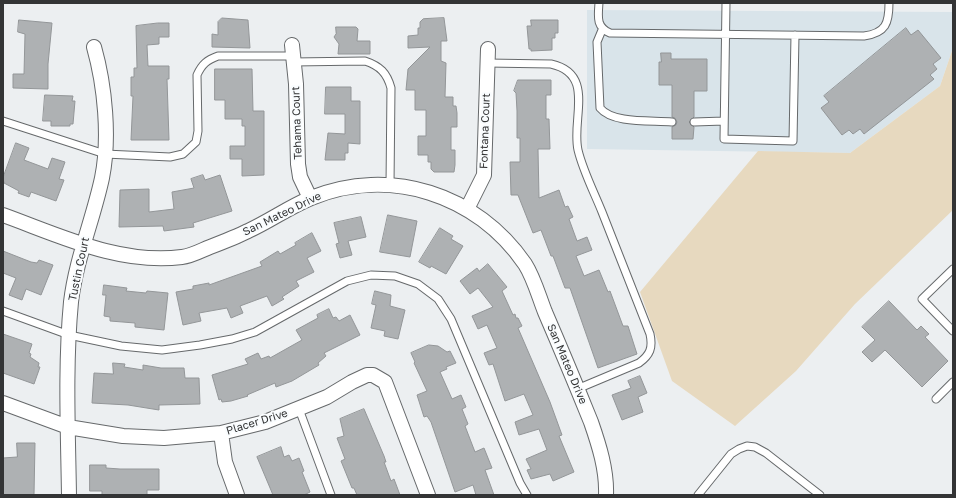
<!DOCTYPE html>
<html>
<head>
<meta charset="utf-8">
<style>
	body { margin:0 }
	#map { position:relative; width:956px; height:498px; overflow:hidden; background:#eceff1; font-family:"Golos Text",sans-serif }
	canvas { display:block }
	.frame { position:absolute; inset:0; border:4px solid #333435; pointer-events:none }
</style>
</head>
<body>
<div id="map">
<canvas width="956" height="498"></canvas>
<div class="frame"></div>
</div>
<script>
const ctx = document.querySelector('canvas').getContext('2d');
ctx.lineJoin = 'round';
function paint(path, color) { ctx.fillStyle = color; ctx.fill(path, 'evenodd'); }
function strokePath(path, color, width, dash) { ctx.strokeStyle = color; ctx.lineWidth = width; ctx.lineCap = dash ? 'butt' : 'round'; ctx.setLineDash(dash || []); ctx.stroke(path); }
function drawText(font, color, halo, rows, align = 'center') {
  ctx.font = font + ' "Golos Text",sans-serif'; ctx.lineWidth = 4; ctx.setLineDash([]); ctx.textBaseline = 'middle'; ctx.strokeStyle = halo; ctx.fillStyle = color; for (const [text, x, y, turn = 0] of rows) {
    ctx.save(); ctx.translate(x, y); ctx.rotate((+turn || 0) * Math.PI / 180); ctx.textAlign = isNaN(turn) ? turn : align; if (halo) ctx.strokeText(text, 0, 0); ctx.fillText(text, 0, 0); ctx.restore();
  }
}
const built = new Path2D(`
	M587 10 953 12V48L940 86 850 153 587 149Z`);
const green = new Path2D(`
	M953 48V210L855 304 796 371 735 426 672 381 640 292 758 151 850 153 940 86Z`);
const building = new Path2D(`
	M222 18 248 20 250 48 212 47V34L218 35V22Z
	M444 18 447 41H441V61L446 63 445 97H453V106H456L457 113V127H451V150H455V165L454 172H434L431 169V162H428V155H418V136H426V110H415V90H406L408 69 430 47 408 48V36L418 35V28H420V22L423 19Z
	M19 20 52 23 48 64V89L13 88V74H24L25 34 18 32Z
	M531 20H558V33H555V38H552V50L531 51V49H529L527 26H531Z
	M158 23H169V37H159V44L147 45 148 66H169V79H167L169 140H131L133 96H131V77H134V68H137L136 26Z
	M336 27H356L358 29 357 41H370V54H338L339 44 334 37 336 34Z
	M906 28 911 35 918 30 941 58 933 64 937 69 930 75 934 79 864 134 860 129 853 134 849 130 842 135 821 108 829 102 824 96Z
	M661 53H671V59H707V91H694V117L689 122 694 127 693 139H672V127L676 125 677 122 675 118 672 117V85H659V62H661Z
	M215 69H252L253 111H264V175L242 176V159H230V146H245V126H242V119H225V100H215Z
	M518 80H551V95H546V119H549L550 149H538L539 198 559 190 565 207 568 206 573 217 569 219 577 241 587 237 592 250 576 256 584 276 599 270 608 292 610 291 623 326H628L637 354 598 368 570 288H565L553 256H551L541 230 533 233 518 195H511L510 162H520V138H517V111L516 93 514 91Z
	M326 87H351V101H360V144L348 143V153H345V160H325L328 133 345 134V114H325Z
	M45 95 73 96 72 101H75L73 124H70V126H51V121H43Z
	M16 143 29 148 24 160 48 169 52 158 65 162 59 179 64 180 56 201 31 192 29 197 18 193 19 191 4 183 3 178Z
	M203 175 205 180 220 175 232 211 193 223 194 227 164 231 163 226 119 227 120 190 149 189V212L174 209 172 192 194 188 191 179Z
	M388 215 417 221 410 257 380 252Z
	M361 217 366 237 348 241 352 255 340 258 336 244 339 243 334 223Z
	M440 228 453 236 451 239 463 246 446 274 431 266 430 268 419 262Z
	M312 233 321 251 307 258 314 272 296 281 299 286 282 297 284 299 272 306 267 296 240 306 243 313 231 318 227 308 199 313 201 321 183 325 176 292 193 289V286L209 283V285L262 266 260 262 278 251 280 254 296 245 295 243Z
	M3 251 31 262 37 263 39 260 53 265 41 295 26 289 22 300 9 295 16 278 3 273Z
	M488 264 507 287 502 291 513 315 515 314 516 318H518L522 326 518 328 550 402 562 435 559 436 574 472 553 481 550 474 531 479 527 470 531 469 526 459 547 450 539 429 519 435 515 422 533 415 524 394 505 401 493 364 489 365 484 353 497 348 487 325 478 329 472 316 493 307 478 288 470 294 460 281 477 268 479 271Z
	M104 285 127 288 126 291 146 293 147 291 168 293 164 330 135 327V323L110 321V317L104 316 106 295H103Z
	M375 291 391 295 390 306 405 310 398 339 384 336 385 331 371 328 376 305 372 304Z
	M889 301 917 330 921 326 929 334 925 337 948 361 922 387 885 350 872 362 862 352 875 340 862 327Z
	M329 309 333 318 336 317 339 321 350 315 360 335 324 353 326 356 318 363 319 365 292 381 276 387 275 383 247 395 248 396 231 401 222 402 221 399 219 400 212 375 248 364 245 359 258 353 261 359 269 356 270 358 302 340 296 330 318 318 317 315Z
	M3 334 32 344 29 353 31 354 30 357 39 363 38 367H40L34 384 3 373Z
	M429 345 438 346 447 352 450 351 456 363 446 367 447 369 440 372 452 399 461 395 466 407 462 409 468 424 465 426 475 452 484 448 492 468 485 470 494 495H476L473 485 455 492 431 422 427 416 424 417 417 395 427 391 414 363 415 362 411 353Z
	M113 363 125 364 124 367 143 370V365L161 368H184L185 378H199L200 404 159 405V410L128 405 92 403 94 373 113 374Z
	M640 376 647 393 638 397 643 412 622 420 612 395 631 388 628 381Z
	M364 409 384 456 386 462H384L391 481 394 479 400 495H357L354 488H352L341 461 345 459 337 438 344 436 340 419Z
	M17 443H35L34 495H3V458L17 457Z
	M281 447 284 457 289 455 292 461 299 458 304 471 302 472 310 492 304 495H273L257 457Z
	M90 465H106V468L120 469H159V490H147V495H102V491H90Z`);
const lane = new Path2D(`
	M599 3C598 17 596 27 610 33L864 36C886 33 889 23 889 3
	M726 3 724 139 793 141 795 35
	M602 30 597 42 600 108C613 124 652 120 672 122
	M293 62 365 61C380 66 387 73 391 88L390 185
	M487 63 551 64C596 74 571 119 578 150 583 171 594 192 602 212 618 253 634 294 650 334 653 348 650 355 639 363L577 389
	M3 121 105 154 170 157 183 154 196 142 198 131 197 75C202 64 207 60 218 56H293
	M694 122 724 121
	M953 269 922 299 953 331
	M3 311 69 335 121 346 162 350 200 345 232 339 255 332 347 281 371 275 395 276 418 284 438 299 451 319 520 483 527 495
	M936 399 953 382
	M299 409 331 495
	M698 495 731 454 739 449 747 446 755 447 766 453 820 495`);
const street = new Path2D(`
	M292 45 296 84 298 164 300 177 310 198
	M467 209 484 175 488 49
	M3 215C61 236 120 265 182 257 192 256 202 250 210 247 223 242 236 237 248 231 270 221 289 207 311 198 390 166 477 194 525 264 534 278 539 297 545 312 561 349 576 385 591 422 599 445 607 470 606 495
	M3 403 68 427 123 436 164 438 221 433 265 422 327 397 352 382 367 375H373L385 382 428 495
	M221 433 225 462 237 495
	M69 495C68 431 65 365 71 302 76 259 93 220 102 178 110 138 105 86 94 47`);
const streetNames = [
	["Tehama Court",297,123,-92],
	["Fontana Court",485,131,-88],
	["San Mateo Drive",282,214,-26],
	["Tustin Court",79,269,-78],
	["San Mateo Drive",567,364,67],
	["Placer Drive",257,422,-17]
];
paint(built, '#d9e4ea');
paint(green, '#e7d9bf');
paint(building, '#aeb1b3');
strokePath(building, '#939698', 1);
strokePath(lane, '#66696b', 9);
strokePath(street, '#66696b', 16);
strokePath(lane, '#fff', 7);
strokePath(street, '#fff', 14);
drawText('11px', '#333435', '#f9fcfe', streetNames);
</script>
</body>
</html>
